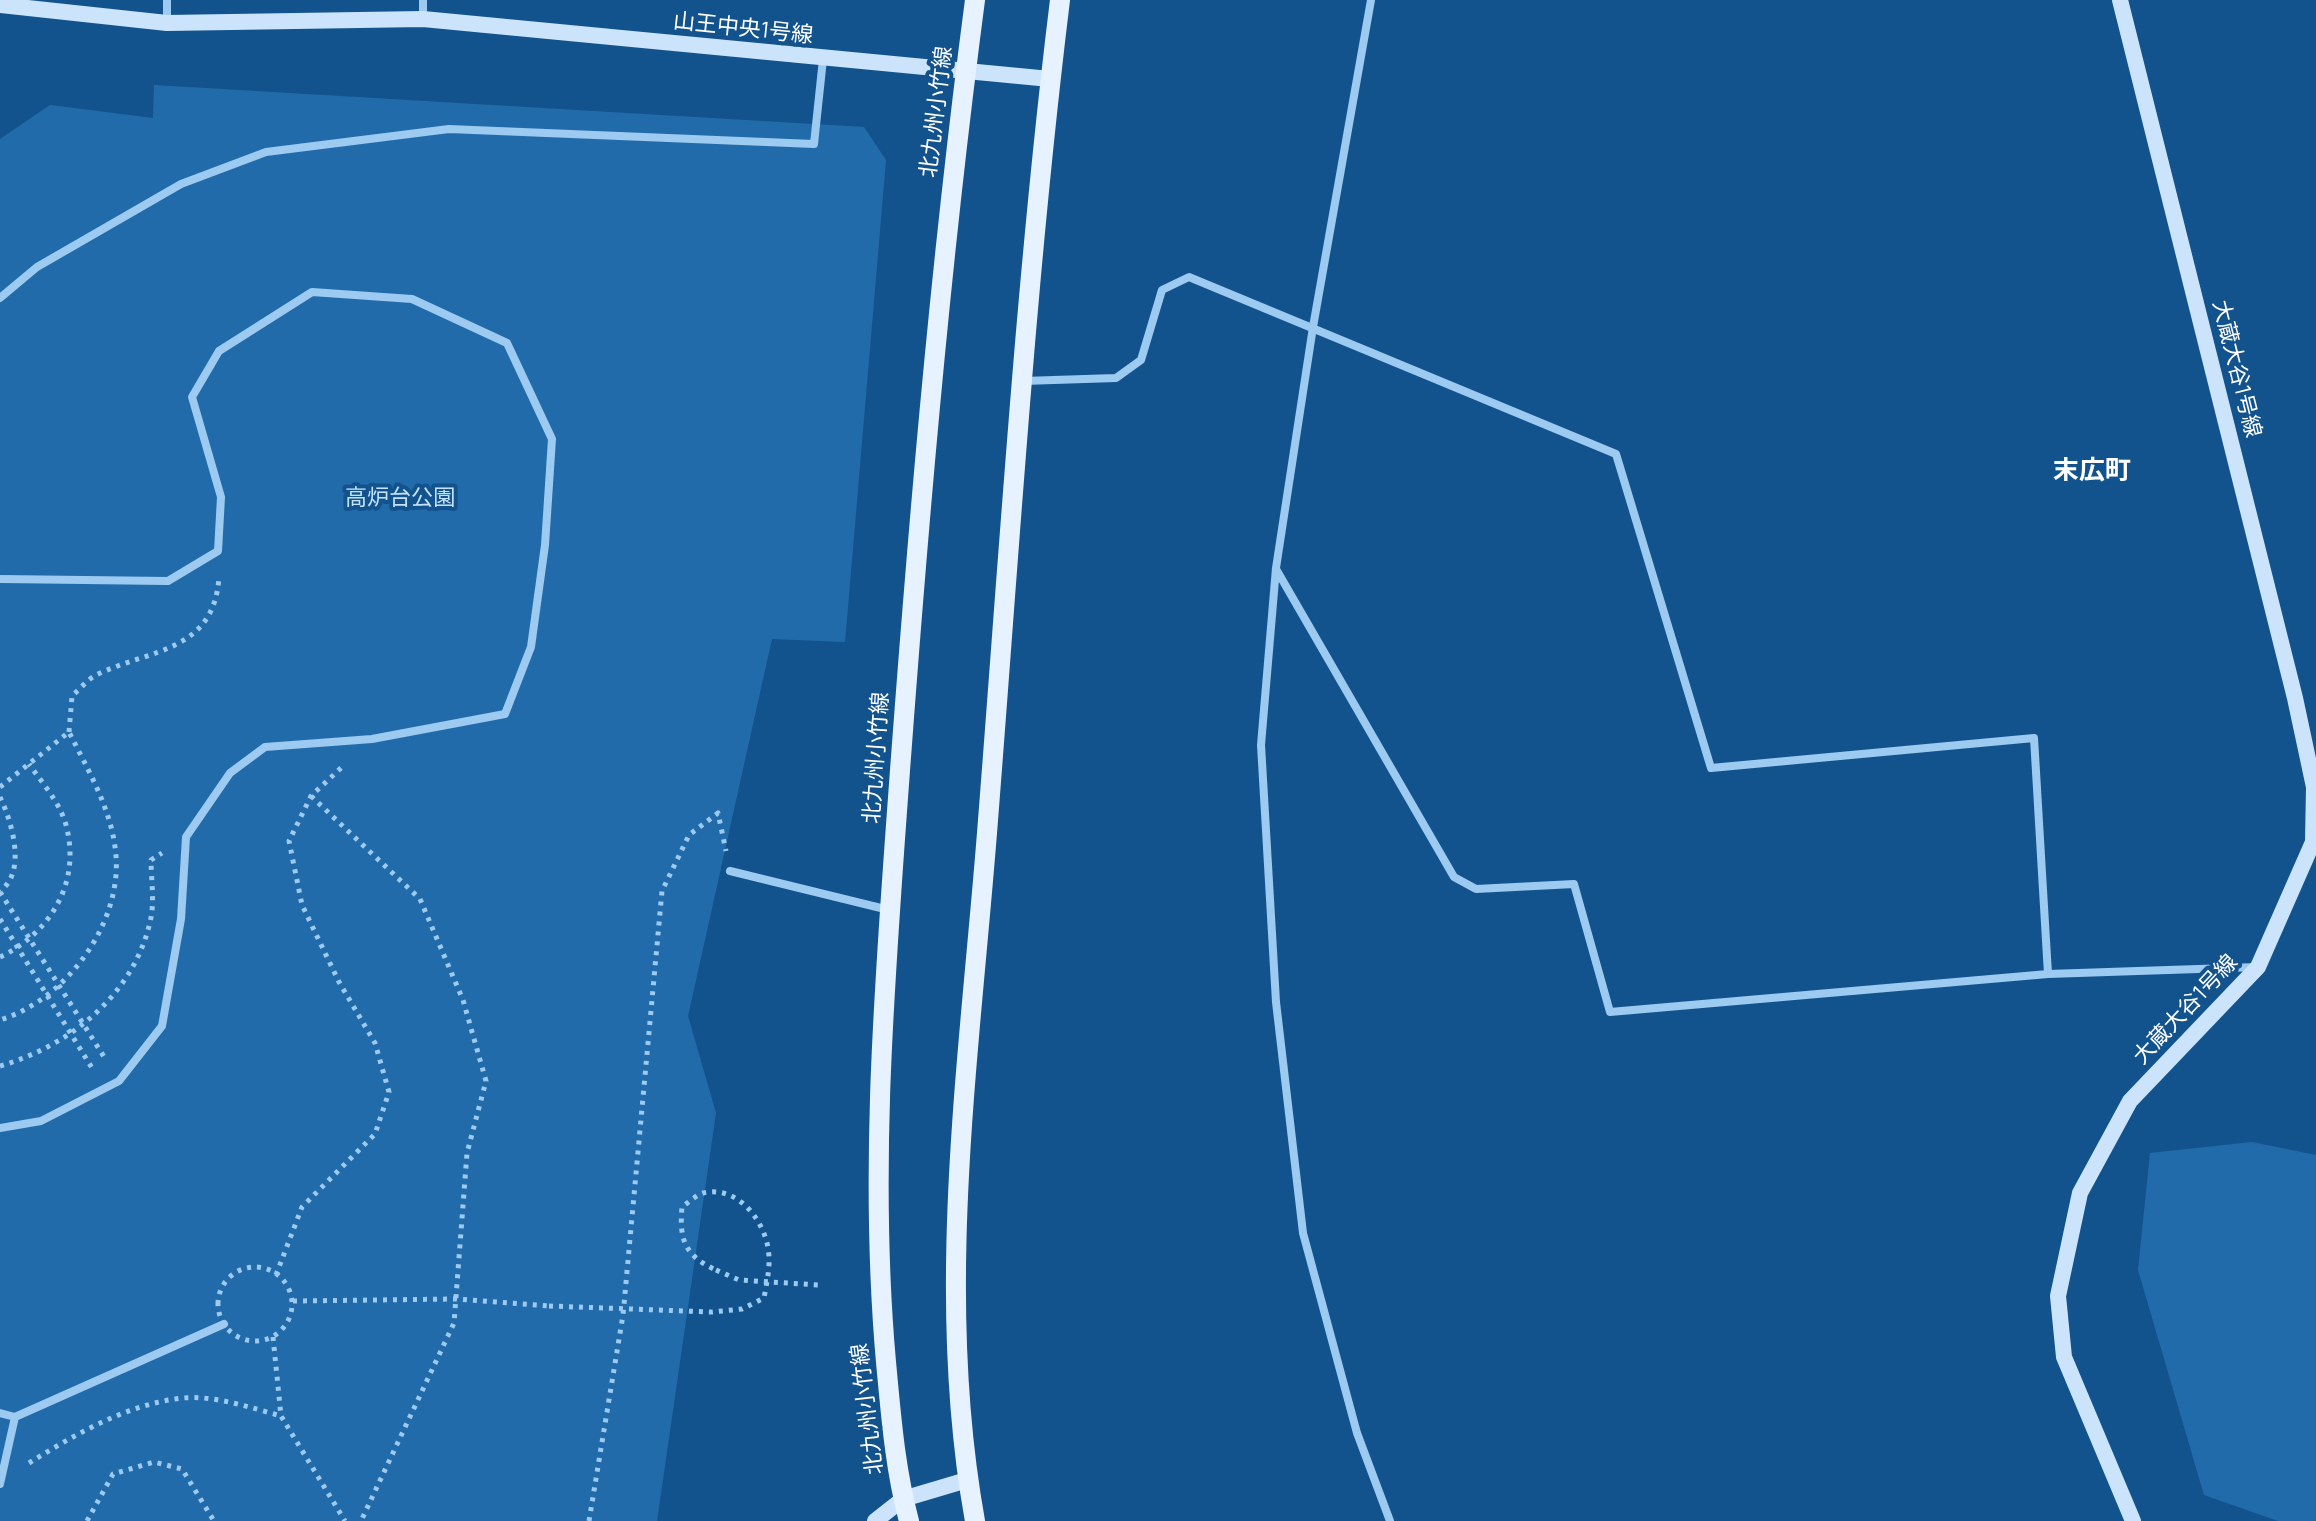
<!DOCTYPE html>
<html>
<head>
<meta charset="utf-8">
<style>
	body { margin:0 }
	canvas { display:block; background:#13538d }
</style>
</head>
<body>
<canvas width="2316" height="1521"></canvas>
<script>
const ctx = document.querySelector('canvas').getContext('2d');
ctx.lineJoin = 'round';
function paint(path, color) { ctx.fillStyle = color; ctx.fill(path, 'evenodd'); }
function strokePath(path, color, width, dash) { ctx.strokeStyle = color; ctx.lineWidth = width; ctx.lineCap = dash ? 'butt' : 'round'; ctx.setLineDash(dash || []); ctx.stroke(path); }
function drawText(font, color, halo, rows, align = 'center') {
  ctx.font = font + ' Manrope,"Noto Sans JP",sans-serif'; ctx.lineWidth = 8; ctx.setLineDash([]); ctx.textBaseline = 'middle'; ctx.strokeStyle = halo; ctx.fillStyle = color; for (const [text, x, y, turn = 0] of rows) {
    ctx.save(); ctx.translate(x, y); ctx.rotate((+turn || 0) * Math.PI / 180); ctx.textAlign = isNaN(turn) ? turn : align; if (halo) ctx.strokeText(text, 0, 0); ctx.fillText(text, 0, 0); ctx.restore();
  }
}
const green = new Path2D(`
	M154 85 864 127 886 160 845 642 772 639 688 1016 716 1113 657 1521H0V139L50 105 153 118Z
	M2252 1142 2316 1155V1521H2278L2204 1495 2138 1270 2150 1153Z`);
const path = new Path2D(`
	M69 732 72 696C80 689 87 680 96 675 149 649 214 653 219 577
	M0 787 69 732C87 768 110 807 115 847 126 919 68 999 0 1020
	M311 796 420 899 463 1000 486 1081 467 1153 454 1323 361 1521
	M0 797C12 822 27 872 0 891
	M0 892 106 1060
	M0 919 92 1068
	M0 957C50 933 80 884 67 829 62 805 43 784 29 764
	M0 1066C69 1046 133 996 150 922 155 903 151 879 151 860L162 853
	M218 1304a37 37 0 1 1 74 0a37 37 0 1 1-74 0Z
	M716 1270 739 1280 818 1285
	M276 1275 302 1207 375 1134 389 1092 375 1043 339 982 302 905 289 841 311 796 342 767
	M293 1301 456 1299 549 1306
	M273 1337 281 1416 345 1521
	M29 1463C76 1434 127 1404 183 1398 214 1395 252 1408 281 1416
	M87 1521 113 1474 154 1462 182 1469 214 1521
	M589 1521 623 1315 662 891 689 835 718 813 726 851`);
const street = new Path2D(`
	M1371 0 1313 327 1276 568 1261 745 1276 1002 1303 1233 1357 1433 1390 1521
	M423 19V0
	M167 23V0
	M0 298 37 267 181 184 266 152 449 129 814 144 823 59
	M1023 381 1116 378 1141 360 1162 290 1189 277 1616 454 1711 768 2034 738 2048 974
	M1276 569 1454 877 1476 889 1574 884 1610 1012 2048 974 2258 967
	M0 579 168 581 218 551 221 497 192 397 219 351 312 292 412 299 507 343 552 439 545 545 531 647 505 714 372 739 265 747 230 773 186 837 181 919 162 1026 119 1081 41 1121 0 1128
	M730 871 889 910
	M0 1413 15 1417 0 1484
	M15 1417 224 1324`);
const secondary = new Path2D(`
	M2120 0 2295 698 2314 787 2313 842 2258 967 2130 1101 2080 1193 2058 1296 2064 1357 2133 1521
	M0 5 167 23 423 19 1050 79
	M875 1521 903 1499 967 1480`);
const primary = new Path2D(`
	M909 1521C895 1469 891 1415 886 1362 870 1183 883 1004 896 825 916 549 939 274 975 0
	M975 1521C934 1294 969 1061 987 833 1009 555 1026 276 1060 0`);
const pathBridge = new Path2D(`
	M549 1306 712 1312 742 1309 764 1298C767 1281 771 1265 768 1248 763 1218 736 1185 703 1193 696 1195 688 1203 682 1207 679 1240 685 1256 716 1270`);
const streetNames = [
	["山王中央1号線",743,29,6],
	["北九州小竹線",937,112,-83],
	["大蔵大谷1号線",2236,369,76],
	["北九州小竹線",877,758,-86],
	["大蔵大谷1号線",2186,1010,-47],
	["北九州小竹線",868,1409,-97]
];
const parkNames = [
	["高炉台公園",400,499]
];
const quarterNames = [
	["末広町",2092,472]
];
paint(green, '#226bab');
strokePath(path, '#9ccaf1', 5, [4, 6]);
strokePath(street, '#9ccaf1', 8);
strokePath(secondary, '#cbe4fc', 16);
strokePath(primary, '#e6f2ff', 20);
strokePath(pathBridge, '#9ccaf1', 5, [4, 6]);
drawText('22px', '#fff', '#13538d', streetNames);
drawText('22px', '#c3e2fc', '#13538d', parkNames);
drawText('bold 26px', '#fff', '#13538d', quarterNames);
</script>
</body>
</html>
